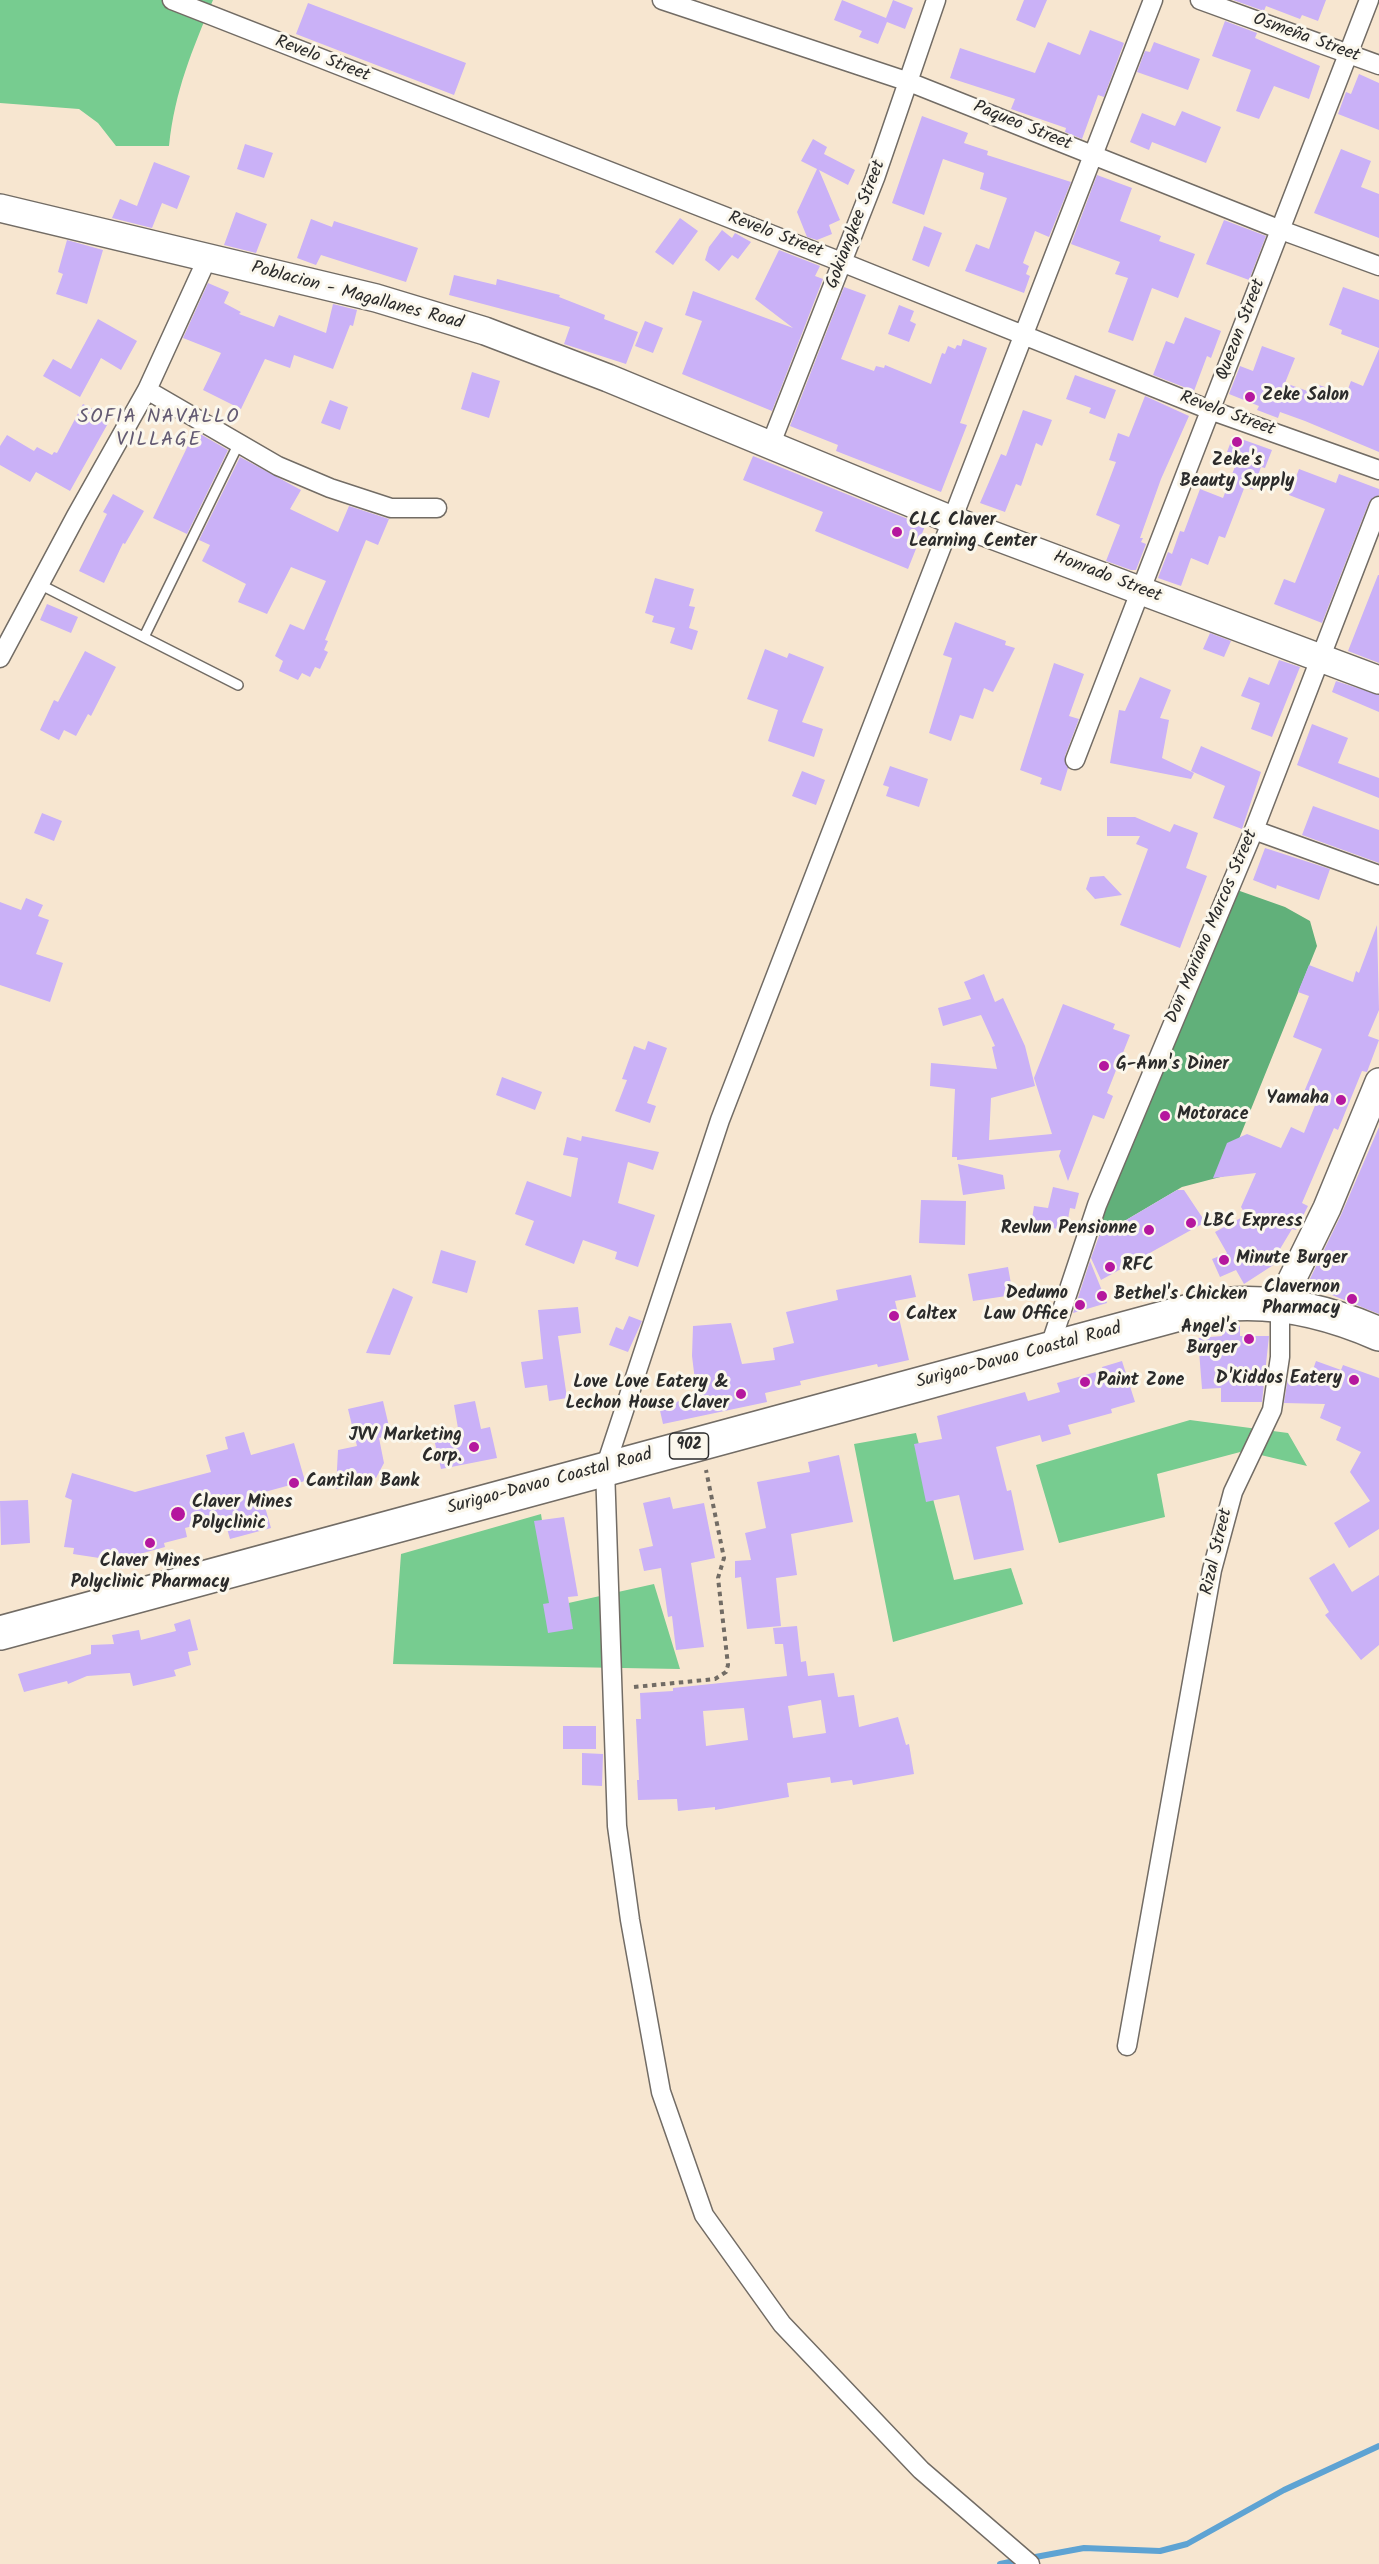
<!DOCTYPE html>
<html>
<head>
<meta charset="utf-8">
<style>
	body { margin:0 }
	canvas { display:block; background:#f7e6d0 }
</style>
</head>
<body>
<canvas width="1379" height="2564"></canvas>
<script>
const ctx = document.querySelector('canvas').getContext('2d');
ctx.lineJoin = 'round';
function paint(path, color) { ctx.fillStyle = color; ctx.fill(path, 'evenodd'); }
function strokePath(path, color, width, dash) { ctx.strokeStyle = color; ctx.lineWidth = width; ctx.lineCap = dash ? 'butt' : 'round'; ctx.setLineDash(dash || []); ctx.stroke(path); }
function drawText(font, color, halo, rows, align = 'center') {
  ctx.font = font + ' Kalam,sans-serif'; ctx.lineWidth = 6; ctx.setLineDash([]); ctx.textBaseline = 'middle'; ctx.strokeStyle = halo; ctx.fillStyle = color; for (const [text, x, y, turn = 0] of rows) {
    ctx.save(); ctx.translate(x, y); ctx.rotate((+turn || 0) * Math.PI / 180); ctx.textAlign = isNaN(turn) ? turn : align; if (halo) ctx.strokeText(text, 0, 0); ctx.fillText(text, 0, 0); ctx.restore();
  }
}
const green = new Path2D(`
	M0 0H213C192 51 175 90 169 146H116L98 123 79 109 0 103Z
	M1190 1420 1288 1433 1307 1466 1244 1451 1157 1474 1165 1517 1059 1543 1036 1465Z
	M916 1433 954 1580 1011 1568 1023 1604 893 1642 854 1444Z
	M541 1514 555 1606 654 1584 680 1669 393 1664 401 1554Z`);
const forest = new Path2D(`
	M1237 890 1285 907 1310 921 1317 946 1224 1176 1182 1187 1099 1236 1098 1225Z`);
const stream = new Path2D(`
	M1030 2558 1084 2548 1160 2551 1187 2544 1284 2490 1379 2446
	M1000 2564 1020 2560`);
const building = new Path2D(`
	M842 0 886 18 893 0 913 8 905 29 887 22 878 44 859 37 862 31 834 20Z
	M1024 0H1047L1035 28 1016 20Z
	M1233 0H1326L1318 21 1302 15 1300 19 1266 6 1264 11Z
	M308 3 466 63 454 95 296 34Z
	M1225 21 1257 33 1255 38 1320 66 1309 99 1274 86 1259 119 1236 111 1251 70 1212 56Z
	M1090 30 1124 43 1104 97 1098 95 1082 139 1065 132 1066 128 1011 109 1015 99 950 78 960 48 1035 73 1048 42 1080 55Z
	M1154 42 1200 59 1188 90 1137 72 1145 51 1150 52Z
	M1359 74 1379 83V130L1338 114 1346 92 1351 94Z
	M1182 111 1221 127 1206 163 1152 142 1149 150 1130 142 1142 113 1175 126Z
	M922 116 968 133 964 143 988 151 987 155 1071 182 1049 237 1035 231 1023 263 1029 266 1026 274 1030 276 1024 293 965 271 976 244 989 249 1007 198 980 189 984 173 943 159 924 215 892 203Z
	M813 139 827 147 824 154 855 170 848 185 819 170 840 220 829 225 832 234 817 240 807 237 797 212 817 169 801 161Z
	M245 144 273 153 264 178 237 169Z
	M1341 149 1371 161 1361 187 1379 194V238L1314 213Z
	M154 162 190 176 177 209 162 203 152 228 112 218 120 199 137 206Z
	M1097 175 1132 188 1120 221 1161 236 1159 241 1195 254 1178 298 1152 288 1133 341 1108 332 1128 278 1115 274 1120 262 1071 244Z
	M236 212 267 224 256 253 224 245Z
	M680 218 698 231 673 265 655 252Z
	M311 219 332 227 334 221 418 248 406 282 321 255 316 265 297 258Z
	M1224 220 1266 236 1249 280 1206 264Z
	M924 226 942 233 929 267 912 260Z
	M722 230 732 238 735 233 751 242 738 259 732 255 719 271 705 260 709 247Z
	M67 240 103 250 87 304 56 294 63 274 58 272Z
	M779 250 820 266 815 276 823 279 772 411 682 374 702 321 685 315 693 291 793 328 755 299Z
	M454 275 496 285 497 279 560 295 559 297 605 315 604 319 638 332 626 364 564 344 570 327 449 295Z
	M208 283 229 292 224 303 241 312 239 314 274 327 279 315 326 333 333 304 357 310 353 326 350 325 333 369 294 355 290 368 265 359 241 409 203 390 221 353 183 338Z
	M844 287 866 295 841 359 874 371 876 366 884 368 885 365 931 384 942 353 945 354 948 346 955 349 957 345 961 346 963 339 987 348 960 423 967 425 941 492 836 451 838 445 790 426Z
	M1343 287 1379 300V348L1341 334 1342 330 1329 325Z
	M899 305 914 311 910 321 916 324 909 342 888 334Z
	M1185 317 1221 331 1211 358 1207 356 1194 391 1153 375 1166 341 1174 344Z
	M98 319 137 341 121 370 101 358 80 397 43 376 53 359 71 369Z
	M645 321 663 328 653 353 635 346Z
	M1262 346 1295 358 1285 383 1316 394 1319 385 1346 394 1351 381 1363 386 1379 349V452L1305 421 1280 412 1278 418 1257 410 1259 406 1229 394 1240 366 1253 371Z
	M472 372 500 381 489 418 461 409Z
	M1075 375 1116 390 1105 419 1089 413 1091 408 1066 399Z
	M1145 396 1189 416 1161 479 1140 538H1143L1141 542 1146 544 1136 570H1131L1106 561 1120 525 1096 515 1116 462 1109 460 1118 433 1129 437Z
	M330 400 348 407 340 430 321 423Z
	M83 404 111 418 70 491 36 472 30 482 0 465V446L7 435 34 451 37 447 52 455 54 452 57 453Z
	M1023 410 1052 420 1042 446 1036 443 1021 486 1016 484 1005 512 980 503 1001 454 1006 456Z
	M195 431 228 450 187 534 153 518Z
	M1233 436 1272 450 1265 468 1261 467 1253 490 1245 486 1225 538 1219 536 1208 565 1191 558 1181 586 1158 578 1168 552 1172 554 1180 531 1184 532 1200 489 1223 498 1239 456 1227 452Z
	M753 456 925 526 908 569 815 531 823 512 743 480Z
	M240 457 301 490 290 509 338 532 349 506 389 519 378 545 366 540 325 640 328 641 324 650 328 652 320 669 315 667 310 677 302 673 298 680 279 671 283 661 275 656 290 624 304 630 326 581 291 567 267 614 238 602 246 584 202 561 210 545 199 540Z
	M1299 469 1336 483 1339 474 1379 489V495L1369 502 1322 623 1274 604 1284 579 1295 583 1325 509 1289 495Z
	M113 494 144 511 125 544 123 543 104 583 79 571 107 514 103 512Z
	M1378 575H1379V663L1348 651Z
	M655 578 694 589 689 606 695 607 689 628 698 631 692 650 670 643 675 628 652 622 654 616 645 613Z
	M47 604 78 617 71 633 40 620Z
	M955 622 1006 641 1005 645 1015 648 993 692 984 688 973 719 960 715 951 741 929 733 952 658 943 655Z
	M1210 633 1231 641 1224 657 1203 649Z
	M765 649 787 658 789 653 824 667 802 722 823 729 814 757 768 741 778 710 747 699Z
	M85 651 116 667 91 716 88 714 76 736 64 730 59 740 40 730 54 700 58 702Z
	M1279 660 1300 667 1272 737 1251 729 1260 703 1241 696 1249 677 1269 685Z
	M1054 663 1084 674 1069 716 1079 719 1065 756 1068 768 1061 791 1040 784 1042 778 1020 770Z
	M1140 677 1171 690 1160 718 1169 720 1162 758 1194 773 1191 779 1110 763 1119 710 1125 711Z
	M1336 681 1379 695V712L1332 692Z
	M1312 724 1348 738 1338 763 1379 778V798L1297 765Z
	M1201 746 1261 772 1242 829 1213 818 1225 786 1191 771Z
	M890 766 928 779 919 807 886 796 889 787 883 785Z
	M802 771 825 780 816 805 792 796Z
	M1313 806 1379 830V863L1302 835Z
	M42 813 62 821 54 841 34 833Z
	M1107 817H1135L1170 832 1174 824 1198 833 1186 868 1207 876 1180 948 1120 925 1148 849 1136 844 1140 836H1107Z
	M1265 848 1330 869 1319 900 1277 885 1276 889 1253 880Z
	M1104 876 1122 895 1095 899 1086 889 1090 877Z
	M26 898 43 905 38 916 49 920 36 954 63 963 50 1002 0 985V902L21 910Z
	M1377 925 1379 1010 1368 1036 1379 1040 1367 1072 1362 1071 1338 1130 1334 1128 1302 1203 1308 1206 1296 1230 1292 1229 1274 1259 1278 1262 1244 1284 1236 1270 1220 1277 1212 1259 1227 1253 1215 1232 1246 1215 1241 1207 1256 1173 1213 1178 1227 1143 1247 1134 1281 1148 1291 1127 1304 1133 1318 1098 1304 1092 1322 1049 1293 1037 1309 996 1298 992 1309 965 1353 982 1356 971 1359 973Z
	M984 974 995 1002 1003 998 1025 1046 1035 1086 991 1098 989 1140 1052 1134 1034 1078 1063 1004 1115 1024 1113 1029 1130 1035 1107 1093 1113 1096 1104 1119 1093 1115 1068 1181 1059 1156 1061 1150 957 1160V1157H952L955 1089 930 1086 931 1063 997 1069 992 1047 995 1046 981 1015 943 1026 938 1008 971 999 964 982Z
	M648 1041 667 1048 647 1103 656 1106 650 1123 615 1111 627 1080 622 1079 634 1046 645 1050Z
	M502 1077 542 1092 535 1110 496 1095Z
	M1379 1127V1314L1307 1285 1341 1215Z
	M582 1136 659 1152 653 1170 628 1162 618 1203 655 1215 638 1267 615 1259 617 1252 583 1240 574 1264 525 1245 534 1221 515 1214 527 1181 571 1197 578 1158 563 1155 567 1137 581 1141Z
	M958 1164 1003 1175 1005 1189 963 1195Z
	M1053 1187 1079 1193 1075 1209 1070 1208 1066 1230 1031 1225 1034 1206 1048 1208Z
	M1177 1190H1184L1202 1217V1224L1101 1280 1091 1258 1099 1236Z
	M921 1200 966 1201 965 1245 919 1243Z
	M441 1250 476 1261 467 1293 432 1283Z
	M1090 1261 1107 1303 1073 1313Z
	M1008 1267 1013 1295 973 1301 968 1274Z
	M911 1275 916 1297 895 1301 909 1360 878 1367 877 1364 800 1381 801 1385 765 1393 767 1402 663 1424 659 1406 697 1397 692 1356 693 1326 731 1323 742 1364 775 1360 773 1348 794 1343 786 1312 838 1300 836 1290Z
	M393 1288 413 1297 390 1355 366 1353Z
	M578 1307 581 1333 558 1336 567 1398 549 1401 547 1385 525 1388 521 1362 543 1359 538 1310Z
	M629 1316 642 1321 628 1352 609 1345 616 1327 623 1330Z
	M1222 1325H1240V1336H1269L1262 1402H1221V1388L1202 1389 1198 1338 1222 1336Z
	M1122 1361 1135 1402 1111 1409 1112 1413 1068 1425 1071 1434 1042 1442 1040 1435 996 1447 1007 1491 1011 1490 1024 1550 974 1560 959 1495 926 1502 914 1444 942 1439 937 1416 1025 1392 1028 1401 1060 1392 1057 1383 1103 1370 1102 1367Z
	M1316 1361 1341 1370 1343 1365 1379 1378V1529L1349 1548 1334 1523 1370 1501 1350 1472 1361 1452 1336 1440 1341 1427 1320 1418 1325 1404 1284 1403 1288 1377 1310 1378Z
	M383 1401 391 1435 379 1438 384 1463 376 1478 336 1489 338 1450 357 1446 348 1409Z
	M475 1401 481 1429 490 1427 497 1458 441 1469 434 1439 459 1434 454 1405Z
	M244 1432 251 1455 294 1443 305 1481 261 1493 271 1528 230 1539 224 1518 185 1528 187 1537 164 1543 165 1547 136 1555 138 1565 121 1569 119 1561 73 1554 74 1548 64 1547 72 1500 65 1497 72 1473 135 1492 211 1472 206 1455 228 1449 225 1437Z
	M839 1455 853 1522 791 1534 797 1575 776 1578 781 1626 747 1629 741 1577 735 1578V1561L751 1560 745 1533 766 1528 757 1482 810 1472 808 1462Z
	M670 1497 673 1509 704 1503 715 1558 691 1563 704 1647 676 1650 672 1616 668 1617 661 1568 644 1571 639 1549 653 1546 643 1503Z
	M28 1500 30 1543 1 1545 0 1501Z
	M564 1517 578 1596 568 1597 573 1629 548 1633 543 1604 549 1603 534 1521Z
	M1334 1563 1352 1592 1379 1575V1645L1361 1660 1325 1615 1329 1612 1309 1578Z
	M190 1619 198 1650 188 1652 191 1665 174 1670 176 1676 133 1686 130 1673 87 1676 68 1684 67 1681 24 1692 18 1674 91 1654V1645L114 1644 112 1635 139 1630 141 1640 176 1631 174 1624Z
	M797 1626 801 1662 806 1661 808 1676 834 1673 838 1697 854 1695 859 1727 898 1717 906 1745 909 1744 914 1774 853 1785 852 1780 831 1783 830 1777 787 1783 789 1797 715 1810V1807L678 1811 677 1799 638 1800 637 1780H639L636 1719H641L640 1693 673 1691V1688L787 1676 783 1644H775L773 1628ZM821 1700 826 1733 793 1738 788 1706ZM744 1708 748 1740 706 1746 703 1711Z
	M563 1726H596V1749H563Z
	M582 1753 603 1754 602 1786 582 1785Z`);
const path = new Path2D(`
	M634 1687 715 1679 726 1672 728 1665 718 1578 724 1558 706 1470`);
const lane = new Path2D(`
	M39 584 238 685
	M144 637 239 443`);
const street = new Path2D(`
	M172 0 844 263 1210 410 1379 470
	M662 0 909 82 1281 230 1379 266
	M1200 0 1379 65
	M147 390 278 466 330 488 391 508H437
	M770 446 875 178 936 0
	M0 658 76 516 147 390 207 259
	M1075 760 1369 0
	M1254 830 1379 875
	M1049 1349 1097 1205 1254 830 1379 506
	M1127 2046 1212 1570 1233 1492 1272 1410 1280 1357V1304
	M1030 2564 921 2470 782 2324 704 2215 661 2092 630 1920 617 1826 605 1468 720 1120 1153 0`);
const secondary = new Path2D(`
	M0 208 376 298 485 331 608 378 952 520 1379 680
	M1280 1304 1327 1208 1379 1082`);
const highway = new Path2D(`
	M0 1633 1201 1308C1263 1296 1322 1309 1379 1334`);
const markers = [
	[1250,397,6,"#b5179e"],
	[1237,442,6,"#b5179e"],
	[897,532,6,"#b5179e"],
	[1104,1066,6,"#b5179e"],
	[1341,1100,6,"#b5179e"],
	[1165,1116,6,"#b5179e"],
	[1191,1223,6,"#b5179e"],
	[1149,1230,6,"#b5179e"],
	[1224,1260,6,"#b5179e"],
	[1110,1267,6,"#b5179e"],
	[1102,1296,6,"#b5179e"],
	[1352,1299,6,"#b5179e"],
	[1080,1305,6,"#b5179e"],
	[894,1316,6,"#b5179e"],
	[1249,1339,6,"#b5179e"],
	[1354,1380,6,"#b5179e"],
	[1085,1382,6,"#b5179e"],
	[741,1394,6,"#b5179e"],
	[474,1447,6,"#b5179e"],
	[294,1483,6,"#b5179e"],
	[178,1514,8,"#b5179e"],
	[150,1543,6,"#b5179e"]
];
const shields = [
	[689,1446,39]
];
const shieldNames = [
	["902",689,1446]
];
const streetNames = [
	["Osmeña Street",1306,39,20],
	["Revelo Street",322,60,21],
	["Paqueo Street",1022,127,22],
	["Gokiangkee Street",857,225,-69],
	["Revelo Street",775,236,21],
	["Poblacion - Magallanes Road",357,297,15],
	["Quezon Street",1242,330,-69],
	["Revelo Street",1227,415,20],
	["Honrado Street",1107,578,21],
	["Don Mariano Marcos Street",1213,927,-67],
	["Surigao-Davao Coastal Road",1019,1357,-15],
	["Surigao-Davao Coastal Road",550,1483,-15],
	["Rizal Street",1218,1552,-77]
];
const poiNames = [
	["Zeke Salon",1262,397],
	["Zeke's",1237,462,"center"],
	["Beauty Supply",1237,483,"center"],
	["CLC Claver",909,522],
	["Learning Center",909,543],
	["G-Ann's Diner",1116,1066],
	["Yamaha",1329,1100,"right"],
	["Motorace",1177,1116],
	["LBC Express",1203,1223],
	["Revlun Pensionne",1137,1230,"right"],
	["Minute Burger",1236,1260],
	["RFC",1122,1267],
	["Clavernon",1340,1289,"right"],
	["Pharmacy",1340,1310,"right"],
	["Dedumo",1068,1295,"right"],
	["Law Office",1068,1316,"right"],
	["Bethel's Chicken",1114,1296],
	["Caltex",906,1316],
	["Angel's",1237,1329,"right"],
	["Burger",1237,1350,"right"],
	["D'Kiddos Eatery",1342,1380,"right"],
	["Paint Zone",1097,1382],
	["Love Love Eatery &",729,1384,"right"],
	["Lechon House Claver",729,1405,"right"],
	["JVV Marketing",462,1437,"right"],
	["Corp.",462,1458,"right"],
	["Cantilan Bank",306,1483],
	["Claver Mines",192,1504],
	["Polyclinic",192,1525],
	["Claver Mines",150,1563,"center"],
	["Polyclinic Pharmacy",150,1584,"center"]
];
const neighbourhoodNames = [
	["SOFIA NAVALLO",159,419],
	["VILLAGE",159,442]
];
paint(green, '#77cc90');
paint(forest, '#61b07a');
strokePath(stream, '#5ea3d3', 6);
paint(building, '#cab1f7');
strokePath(lane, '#726c65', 12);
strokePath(street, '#726c65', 21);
strokePath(secondary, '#726c65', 30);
strokePath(highway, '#726c65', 36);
strokePath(path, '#726c65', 4, [4.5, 4.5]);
strokePath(lane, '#fff', 9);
strokePath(street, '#fff', 18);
strokePath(secondary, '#fff', 27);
strokePath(highway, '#fff', 33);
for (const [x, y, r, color] of markers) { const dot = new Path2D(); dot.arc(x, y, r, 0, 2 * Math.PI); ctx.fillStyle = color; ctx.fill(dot); strokePath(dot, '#fbf7ec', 2); }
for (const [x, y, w] of shields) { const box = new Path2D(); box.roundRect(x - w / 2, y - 13, w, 26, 4.5); ctx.fillStyle = '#fbf7ec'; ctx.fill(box); strokePath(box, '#2b2b2b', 1.5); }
drawText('bold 16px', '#2b2b2b', null, shieldNames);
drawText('18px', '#2b2b2b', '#fbf7ec', streetNames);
drawText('bold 18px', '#2b2b2b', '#fbf7ec', poiNames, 'left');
ctx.letterSpacing = '1.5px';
drawText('20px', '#635a72', '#fbf7ec', neighbourhoodNames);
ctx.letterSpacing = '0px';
</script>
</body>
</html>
